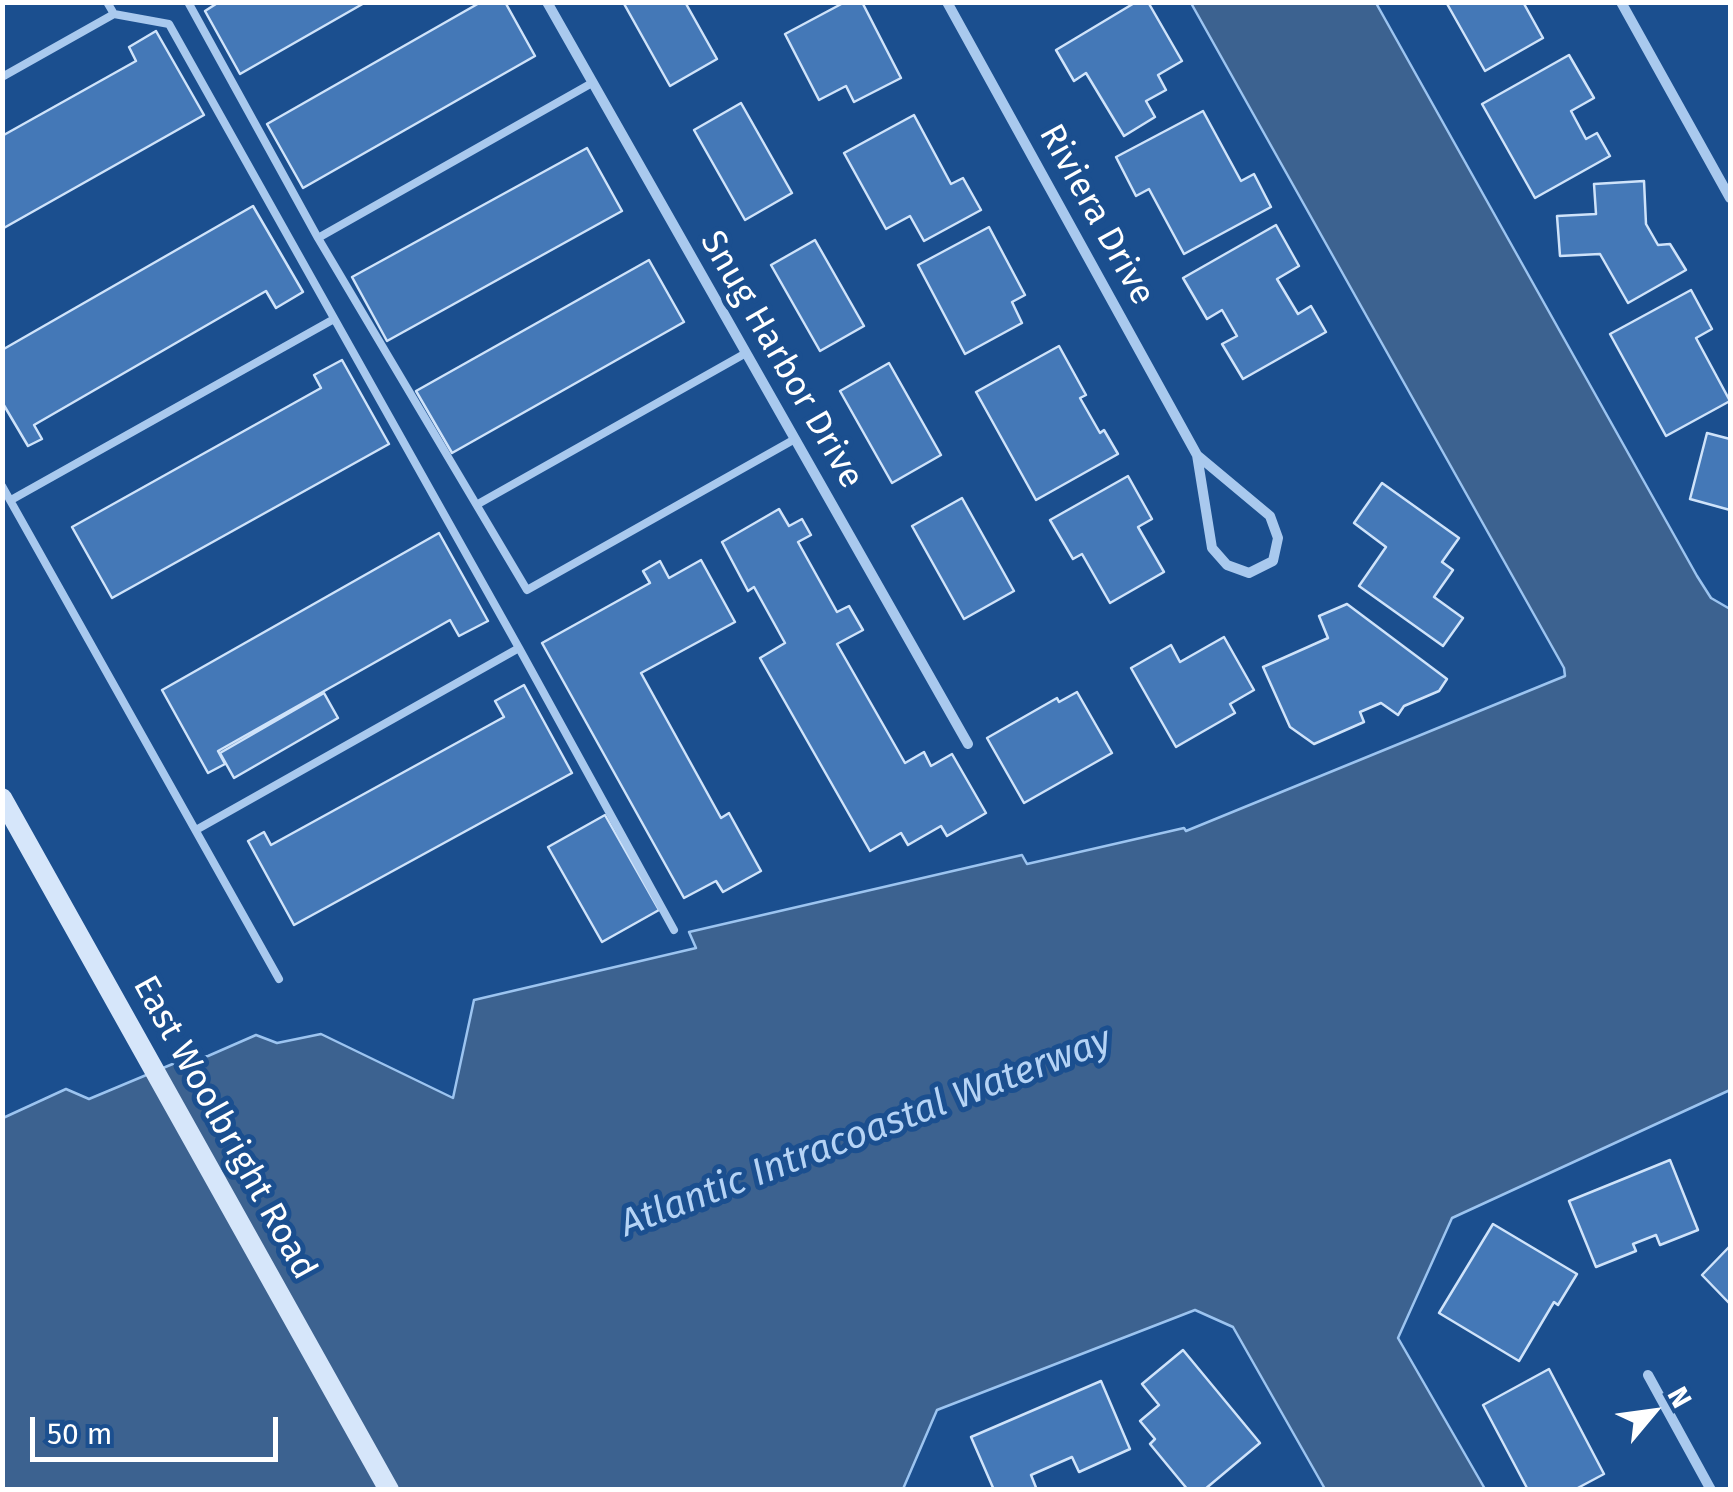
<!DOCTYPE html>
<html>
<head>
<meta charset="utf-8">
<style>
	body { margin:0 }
	#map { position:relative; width:1733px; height:1492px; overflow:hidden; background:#1b4f8f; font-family:"Fira Sans",sans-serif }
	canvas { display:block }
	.frame { position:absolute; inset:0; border:5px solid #fff; pointer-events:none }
	.north { position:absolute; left:1603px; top:1362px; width:100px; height:100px; -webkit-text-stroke:8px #1b4f8f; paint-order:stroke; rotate:61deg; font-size:28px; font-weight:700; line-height:40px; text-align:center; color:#fff }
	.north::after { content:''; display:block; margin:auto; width:35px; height:45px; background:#fff; clip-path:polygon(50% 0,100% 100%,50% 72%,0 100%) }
	.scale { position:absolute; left:30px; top:1417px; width:248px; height:45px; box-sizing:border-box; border:5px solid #fff; border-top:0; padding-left:12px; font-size:30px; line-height:35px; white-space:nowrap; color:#fff; -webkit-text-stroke:8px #1b4f8f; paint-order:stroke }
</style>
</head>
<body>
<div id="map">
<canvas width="1733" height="1492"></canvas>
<div class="frame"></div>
<div class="north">N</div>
<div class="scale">50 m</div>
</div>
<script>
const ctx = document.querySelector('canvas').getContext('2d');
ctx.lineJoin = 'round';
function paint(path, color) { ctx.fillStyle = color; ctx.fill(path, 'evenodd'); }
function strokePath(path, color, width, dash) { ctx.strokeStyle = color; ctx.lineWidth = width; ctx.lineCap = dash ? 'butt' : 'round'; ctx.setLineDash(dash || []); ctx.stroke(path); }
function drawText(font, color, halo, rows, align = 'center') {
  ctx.font = font + ' "Fira Sans",sans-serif'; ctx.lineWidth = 10; ctx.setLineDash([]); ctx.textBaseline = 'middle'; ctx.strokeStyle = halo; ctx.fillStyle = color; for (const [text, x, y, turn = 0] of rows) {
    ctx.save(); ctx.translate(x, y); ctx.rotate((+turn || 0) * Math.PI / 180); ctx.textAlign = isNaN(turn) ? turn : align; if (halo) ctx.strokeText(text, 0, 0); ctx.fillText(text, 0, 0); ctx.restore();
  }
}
const water = new Path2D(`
	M1191 3H1376L1697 576 1711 598 1730 609V1090L1452 1218 1398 1338 1485 1489H1325L1233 1327 1195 1310 937 1410 903 1489 3 1490V1118L66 1089 89 1099 175 1063 208 1056 256 1035 277 1043 321 1034 453 1098 474 1000 696 948 689 932 1022 855 1027 864 1184 828 1186 831 1565 676 1564 668Z`);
const building = new Path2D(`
	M219 2H366L240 74 205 11Z
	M481 2H505L535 56 303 188 267 124Z
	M623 2H685L717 59 670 86Z
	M845 2H862L901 78 854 102 846 86 819 100 785 34Z
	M1136 2H1148L1182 61 1158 75 1166 90 1146 101 1155 117 1124 136 1086 73 1074 81 1056 50Z
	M1446 2H1523L1543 38 1485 71Z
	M156 31 204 115 2 229V136L136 61 129 47Z
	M1569 55 1594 98 1571 111 1586 139 1597 133 1610 156 1535 198 1482 104Z
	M741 103 792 193 745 220 694 130Z
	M1203 111 1241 181 1254 174 1271 207 1184 254 1149 189 1136 196 1116 157Z
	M914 115 951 184 963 178 981 210 924 241 910 216 886 229 844 153Z
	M587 148 622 211 387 341 352 277Z
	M1644 181 1646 224 1658 245 1670 244 1686 270 1628 303 1600 254 1560 256 1557 216 1596 214 1594 184Z
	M253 206 303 292 276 308 266 291 34 425 42 439 28 446 2 402V350Z
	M1276 225 1299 266 1277 279 1298 314 1311 306 1326 332 1243 379 1222 344 1237 336 1222 310 1207 319 1183 278Z
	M989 227 1025 295 1012 302 1022 323 965 354 918 265Z
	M815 240 864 326 820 351 771 265Z
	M649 260 684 322 452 453 416 391Z
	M1691 290 1712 329 1696 338 1730 401 1666 436 1610 334Z
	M1059 346 1086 395 1080 398 1100 433 1104 430 1118 454 1036 500 976 392Z
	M342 360 389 444 112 598 72 527 321 388 314 375Z
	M889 363 941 455 892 483 840 391Z
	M1707 433 1730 439V510L1690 499Z
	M1128 476 1152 519 1138 527 1164 572 1110 603 1082 554 1073 559 1050 520Z
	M1382 483 1459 538 1442 562 1453 570 1434 597 1463 618 1443 646 1359 586 1386 547 1354 523Z
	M962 498 1014 591 964 619 912 526Z
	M779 509 789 526 802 519 811 535 798 542 837 612 849 606 863 630 837 644 905 763 924 752 931 766 952 754 986 813 947 836 941 826 908 845 901 833 870 851 760 658 785 643 754 587 748 591 722 542Z
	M439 533 488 621 459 636 450 620 218 751 225 764 208 773 162 690Z
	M701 560 735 622 641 673 721 818 729 813 761 871 723 892 716 881 684 898 542 643 650 583 643 571 660 561 669 578Z
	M1347 604 1447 679 1439 691 1404 706 1398 715 1381 703 1360 712 1364 722 1314 744 1290 727 1263 667 1328 638 1319 616Z
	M1224 637 1254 690 1230 704 1235 713 1176 747 1131 668 1171 645 1180 662Z
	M524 685 572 773 294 925 248 841 264 832 271 845 504 717 495 701Z
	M1077 692 1112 753 1024 803 987 738 1057 698 1059 702Z
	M324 693 338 718 234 778 220 753Z
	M605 815 659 910 602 942 548 847Z
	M1670 1160 1698 1230 1660 1245 1656 1235 1633 1244 1636 1251 1596 1267 1569 1201Z
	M1493 1224 1577 1274 1558 1305 1554 1302 1519 1361 1439 1313Z
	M1730 1246V1304L1702 1275Z
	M1183 1350 1260 1443 1204 1490H1188L1150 1444 1155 1439 1140 1421 1159 1405 1142 1384Z
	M1549 1369 1604 1474 1574 1490H1528L1483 1405Z
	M1101 1381 1130 1449 1079 1472 1072 1457 1031 1475 1037 1490H994L971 1437Z`);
const service = new Path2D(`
	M188 2 318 238 527 590 795 439
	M114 14 169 24 519 648 196 830
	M2 77 114 14 107 2
	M318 238 592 83
	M2 486 279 979
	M11 500 334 319
	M478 504 746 353
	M519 648 674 930`);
const minor = new Path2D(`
	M547 2 968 744
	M947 2 1197 455 1212 548 1227 565 1249 573 1273 561 1278 538 1270 516 1197 455
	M1621 2 1730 198
	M1648 1375 1711 1490`);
const secondary = new Path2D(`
	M2 798 389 1490`);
const streetNames = [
	["Riviera Drive",1096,215,61],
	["Snug Harbor Drive",781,360,60],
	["East Woolbright Road",224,1128,61]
];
const waterNames = [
	["Atlantic Intracoastal Waterway",866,1133,-21]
];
paint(water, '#3c6290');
strokePath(water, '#9cc4f0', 2.5);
paint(building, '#4478b7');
strokePath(building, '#cfe3fa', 2.5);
strokePath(service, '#a9c9ee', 8);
strokePath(minor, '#a9c9ee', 10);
strokePath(secondary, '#d6e6fa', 20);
drawText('35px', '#fff', '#1b4f8f', streetNames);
drawText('italic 38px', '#b5d3f5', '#1b4f8f', waterNames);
</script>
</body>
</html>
